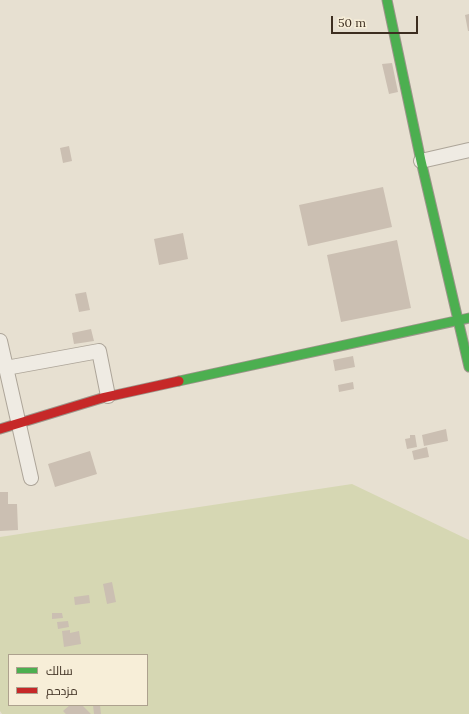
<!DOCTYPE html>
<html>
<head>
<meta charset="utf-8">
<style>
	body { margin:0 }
	#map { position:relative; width:469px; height:714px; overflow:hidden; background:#e7e0d1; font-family:Lora,Cairo,serif }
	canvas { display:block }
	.legend { position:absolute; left:8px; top:654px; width:140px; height:52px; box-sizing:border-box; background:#f7eed8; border:1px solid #ada18e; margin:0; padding:5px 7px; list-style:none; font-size:12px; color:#3d2e20 }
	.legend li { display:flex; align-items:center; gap:8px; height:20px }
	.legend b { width:20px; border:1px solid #ada18e }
	.scale { position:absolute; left:331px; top:16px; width:87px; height:18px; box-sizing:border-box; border:2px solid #3d2e20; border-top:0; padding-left:5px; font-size:12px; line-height:14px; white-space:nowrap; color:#3d2e20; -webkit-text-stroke:3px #f7eed8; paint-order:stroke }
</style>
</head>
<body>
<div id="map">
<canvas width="469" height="714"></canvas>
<ul class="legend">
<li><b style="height:5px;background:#4caf50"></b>سالك</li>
<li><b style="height:5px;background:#c62828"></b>مزدحم</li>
</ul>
<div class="scale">50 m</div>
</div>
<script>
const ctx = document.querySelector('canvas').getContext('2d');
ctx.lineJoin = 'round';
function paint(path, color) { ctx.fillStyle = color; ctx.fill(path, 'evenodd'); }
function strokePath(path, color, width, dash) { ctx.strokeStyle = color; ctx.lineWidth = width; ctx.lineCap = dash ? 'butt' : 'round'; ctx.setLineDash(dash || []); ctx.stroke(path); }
const green = new Path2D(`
	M352 484 469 540V714H2L0 711V537ZM9 655H147V705H9Z`);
const building = new Path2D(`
	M469 14V31H468L465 15Z
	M392 63 398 92 389 94 382 64Z
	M69 146 72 161 63 163 60 148Z
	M383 187 392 227 308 246 299 205Z
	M183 233 188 259 159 265 154 239Z
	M397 240 411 308 341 322 327 255Z
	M86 292 90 310 79 312 75 294Z
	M91 329 94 341 74 344 72 333Z
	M353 356 355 367 335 371 333 360Z
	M353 382 354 389 339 392 338 385Z
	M446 429 448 441 424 446 422 435Z
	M410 435H415L417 447 407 449 405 439 410 438Z
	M427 447 429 457 414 460 412 451Z
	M90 451 97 474 55 487 48 464Z
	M0 492H8V504H17L18 530 0 531Z
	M112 582 116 602 107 604 103 584Z
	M89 595 90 603 75 605 74 597Z
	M52 613H62L63 618 52 619Z
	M68 621 69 627 58 629 57 622Z
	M70 630V633L79 631 81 644 64 647 62 631Z
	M70 705H82L91 714H66L63 711Z
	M93 705H100L101 714H94Z`);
const street = new Path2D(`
	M421 161 469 150
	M0 341 31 478
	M6 368 99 351 108 396`);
const fast = new Path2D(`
	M387 0 421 161 469 367
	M179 381 469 318`);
const jam = new Path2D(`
	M0 429 102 398 179 381`);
paint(green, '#d6d7b3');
paint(building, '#cbbfb2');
strokePath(street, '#ada599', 16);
strokePath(fast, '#9c958a', 11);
strokePath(jam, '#9c958a', 11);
strokePath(street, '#efebe3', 14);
strokePath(fast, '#4caf50', 9);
strokePath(jam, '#c62828', 9);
</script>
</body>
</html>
